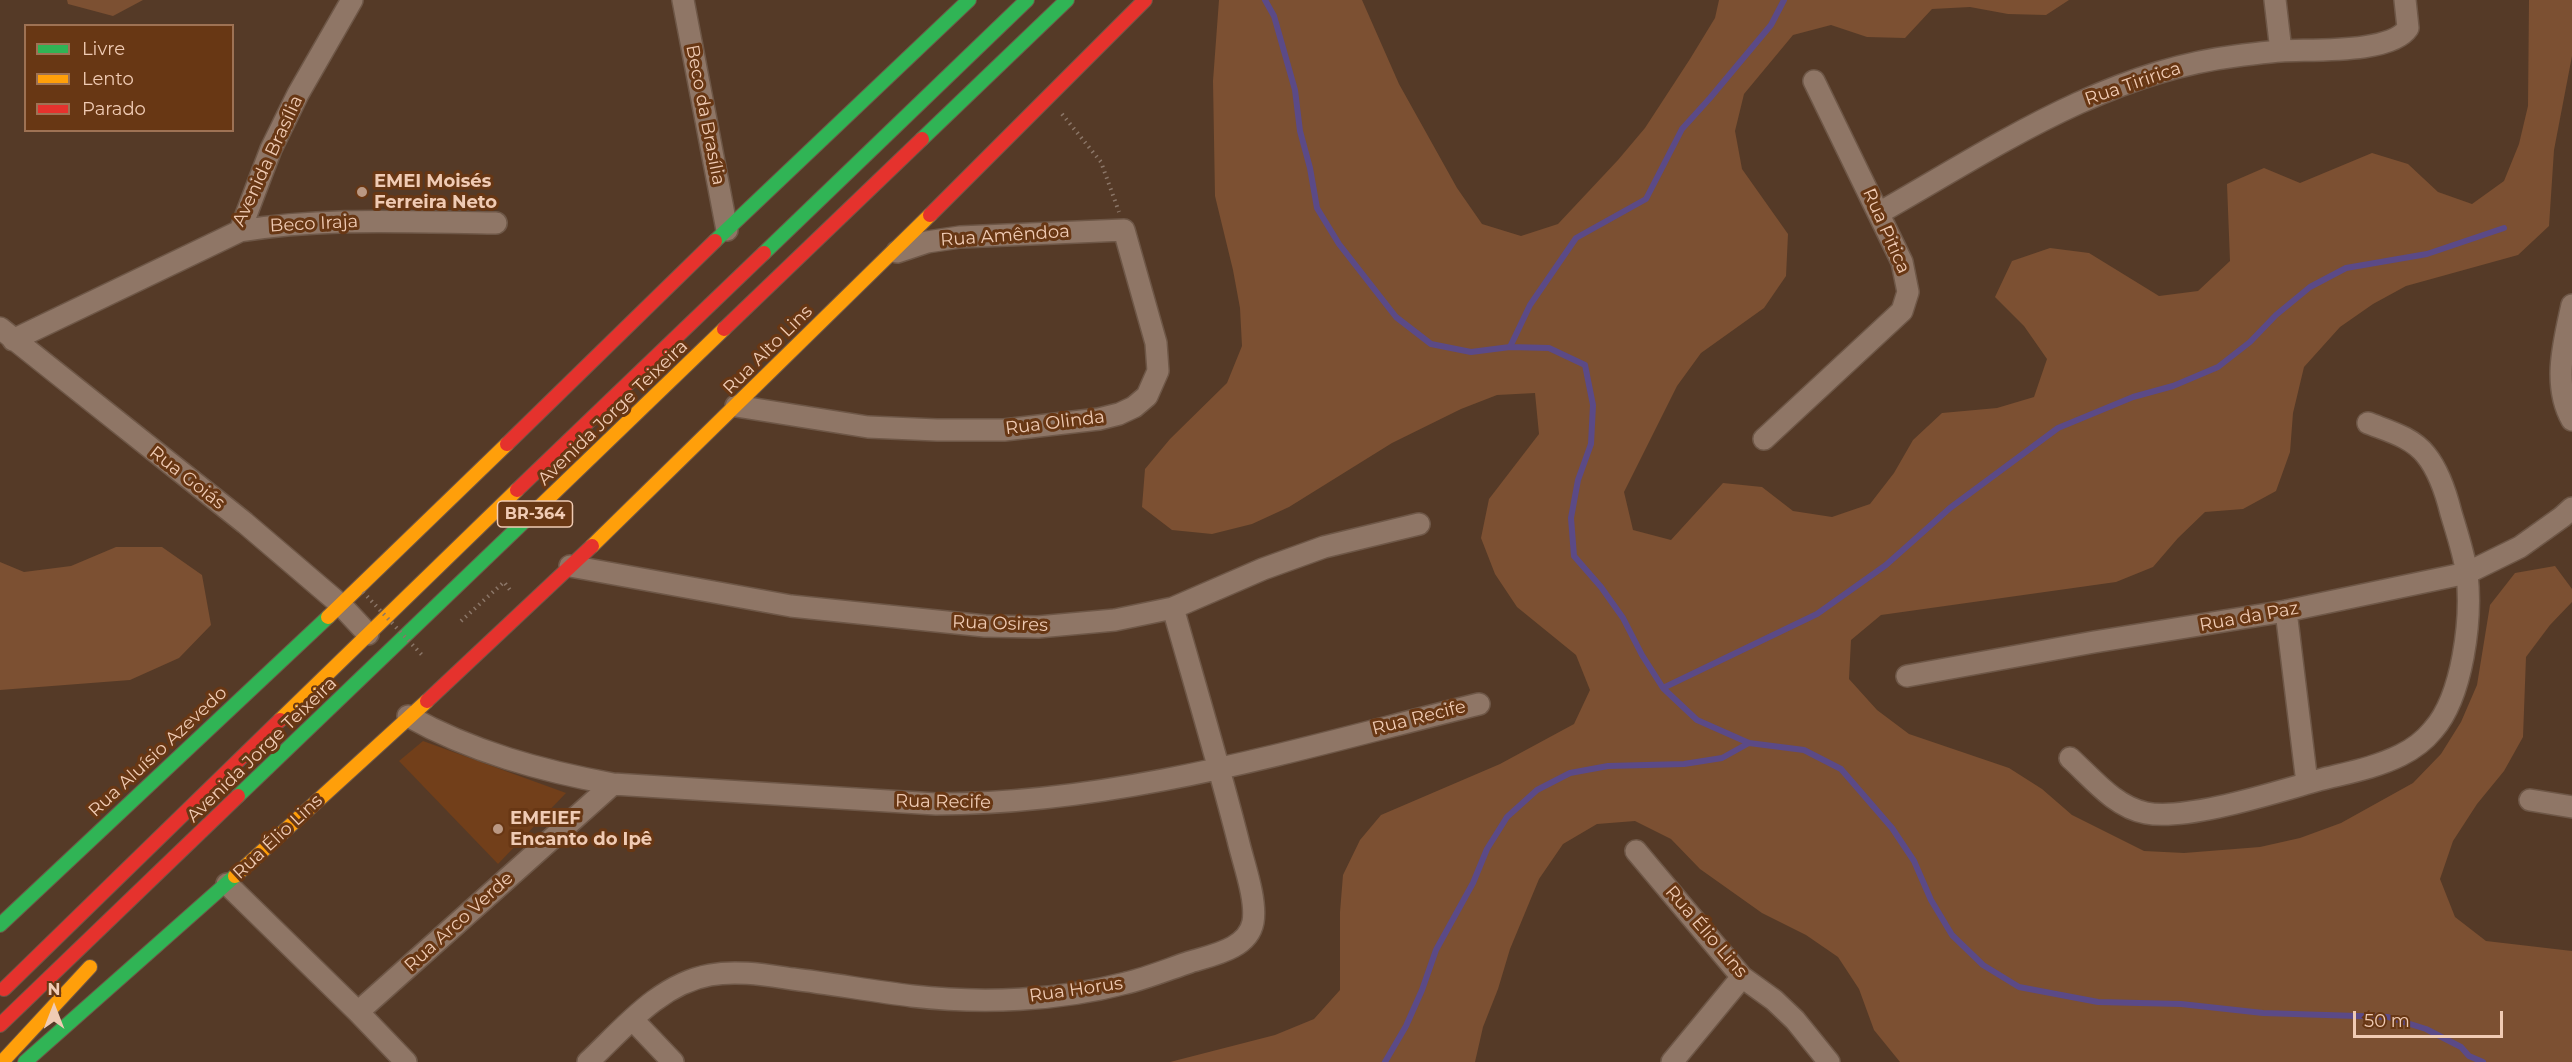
<!DOCTYPE html>
<html>
<head>
<meta charset="utf-8">
<style>
	body { margin:0 }
	#map { position:relative; width:2572px; height:1062px; overflow:hidden; background:#553a27; font-family:Montserrat,sans-serif }
	canvas { display:block }
	.legend { position:absolute; left:24px; top:24px; width:210px; height:108px; box-sizing:border-box; background:#683714; border:2px solid #9e7254; margin:0; padding:8px 10px; list-style:none; font-size:18px; color:#f0cbb4 }
	.legend li { display:flex; align-items:center; gap:12px; height:30px }
	.legend b { width:30px; border:2px solid #9e7254 }
	.north { position:absolute; left:24px; top:978px; width:60px; height:60px; -webkit-text-stroke:4px #683714; paint-order:stroke; rotate:0deg; font-size:16px; font-weight:700; line-height:24px; text-align:center; color:#f0cbb4 }
	.north::after { content:''; display:block; margin:auto; width:21px; height:27px; background:#f0cbb4; clip-path:polygon(50% 0,100% 100%,50% 72%,0 100%) }
	.scale { position:absolute; left:2353px; top:1011px; width:150px; height:27px; box-sizing:border-box; border:3px solid #f0cbb4; border-top:0; padding-left:8px; font-size:18px; line-height:21px; white-space:nowrap; color:#f0cbb4; -webkit-text-stroke:4px #683714; paint-order:stroke }
</style>
</head>
<body>
<div id="map">
<canvas width="2572" height="1062"></canvas>
<ul class="legend">
<li><b style="height:8px;background:#30b455"></b>Livre</li>
<li><b style="height:8px;background:#ff9f0a"></b>Lento</li>
<li><b style="height:8px;background:#e5322d"></b>Parado</li>
</ul>
<div class="north">N</div>
<div class="scale">50 m</div>
</div>
<script>
const ctx = document.querySelector('canvas').getContext('2d');
ctx.lineJoin = 'round';
function paint(path, color) { ctx.fillStyle = color; ctx.fill(path, 'evenodd'); }
function strokePath(path, color, width, dash) { ctx.strokeStyle = color; ctx.lineWidth = width; ctx.lineCap = dash ? 'butt' : 'round'; ctx.setLineDash(dash || []); ctx.stroke(path); }
function drawText(font, color, halo, rows, align = 'center') {
  ctx.font = font + ' Montserrat,sans-serif'; ctx.lineWidth = 6; ctx.setLineDash([]); ctx.textBaseline = 'middle'; ctx.strokeStyle = halo; ctx.fillStyle = color; for (const [text, x, y, turn = 0] of rows) {
    ctx.save(); ctx.translate(x, y); ctx.rotate((+turn || 0) * Math.PI / 180); ctx.textAlign = isNaN(turn) ? turn : align; if (halo) ctx.strokeText(text, 0, 0); ctx.fillText(text, 0, 0); ctx.restore();
  }
}
const built = new Path2D(`
	M423 741 566 793 498 864 399 761Z`);
const green = new Path2D(`
	M67 0H143L113 16 68 4Z
	M1219 0H1362L1399 84 1457 188 1482 224 1521 236 1558 224 1618 160 1645 128 1690 59 1715 18 1719 0H2069L2046 15 2008 14 1970 7 1932 9 1905 38 1867 37 1831 25 1793 35 1744 94 1735 131 1742 169 1788 234 1786 276 1764 308 1701 353 1677 386 1624 492 1633 530 1671 540 1723 483 1762 487 1793 511 1832 517 1870 504 1894 473 1913 440 1942 413 1997 408 2034 397 2047 359 2024 326 1995 297 2012 261 2050 248 2089 253 2159 296 2198 291 2230 261 2227 184 2264 168 2300 183 2372 153 2408 164 2438 192 2472 204 2504 181 2519 144 2528 106 2529 0H2572V56L2554 150 2549 226 2518 255 2406 286 2373 304 2340 327 2304 367 2293 413 2290 452 2276 491 2243 509 2205 512 2178 538 2153 567 2116 582 1881 615 1851 640 1849 679 1877 710 1909 734 2009 768 2042 789 2072 815 2144 851 2184 853 2260 847 2300 838 2341 823 2413 783 2441 754 2461 722 2477 685 2490 605 2515 573 2555 566 2572 589V602L2550 625 2526 657 2523 737 2504 771 2477 804 2453 841 2440 879 2455 917 2486 941 2572 951V1062H1900L1874 1030 1859 989 1838 957 1806 935 1762 913 1700 869 1671 839 1635 821 1597 824 1563 844 1539 879 1510 949 1498 989 1483 1027 1475 1062H1170L1275 1035 1314 1019 1340 990V912L1343 875 1360 840 1381 815 1500 764 1574 724 1590 690 1576 655 1517 607 1495 574 1481 538 1489 499 1539 434 1535 393 1497 395 1461 409 1392 443 1289 507 1252 524 1212 534 1172 530 1142 507 1145 469 1170 439 1227 383 1242 346 1240 308 1233 270 1215 196 1213 81Z
	M116 547H162L202 575 211 625 179 658 130 680 0 690V562L24 572 71 566Z`);
const stream = new Path2D(`
	M1265 0 1274 16 1295 90 1300 131 1310 168 1317 208 1339 244 1396 317 1431 344 1471 352 1510 347 1549 348 1585 365 1593 405 1591 444 1578 480 1571 518 1574 556 1601 587 1623 618 1642 655 1663 688 1697 720 1749 743 1804 750 1841 769 1892 828 1914 861 1931 900 1952 935 1983 965 2019 987 2098 1002 2181 1004 2263 1013 2388 1017 2426 1029 2461 1047 2469 1056 2483 1062
	M1510 347 1530 305 1576 238 1646 199 1682 129 1710 98 1771 25 1784 0
	M1663 688 1817 614 1886 565 1950 508 2058 428 2133 397 2173 386 2218 367 2250 342 2276 315 2310 287 2346 268 2427 254 2504 228
	M1385 1062 1406 1026 1422 990 1436 950 1473 883 1487 849 1507 817 1537 790 1570 773 1608 766 1684 764 1722 758 1749 743`);
const path = new Path2D(`
	M1062 114 1101 162 1119 212
	M461 621 504 582 510 590`);
const street = new Path2D(`
	M683 0 727 230
	M2275 0 2281 51
	M1879 213C1992 149 2104 72 2236 56 2251 54 2266 52 2281 51 2311 49 2391 54 2408 28L2405 0
	M240 231 271 149 298 94 352 0
	M2572 305C2564 342 2552 385 2572 420
	M0 328 245 523 341 605 368 634
	M13 340 240 231C324 217 410 222 496 223
	M736 406 868 427 937 430H1004L1099 419 1119 414 1134 407 1147 396 1158 371 1156 343 1124 230 960 237 927 242 897 252
	M1764 439 1902 311 1908 292 1902 262 1814 81
	M570 566 791 606 985 626 1038 627 1115 620 1173 608 1263 569 1324 547 1419 524
	M2286 611 2307 783
	M1907 676 2094 642 2286 611 2467 573 2520 547 2562 517 2572 508
	M408 716C472 752 542 771 613 784L936 804C1121 804 1300 748 1479 704
	M2070 758C2093 779 2115 807 2146 813 2187 821 2276 792 2319 780 2346 773 2375 768 2401 755 2413 749 2424 741 2433 730 2463 696 2472 619 2467 574 2464 554 2457 533 2451 513 2446 493 2439 471 2426 455 2412 437 2388 431 2368 423
	M2530 800 2572 807
	M1636 851 1742 977 1774 1000 1795 1020 1829 1062
	M227 884 358 1012 406 1062
	M358 1012 613 784
	M633 1020 673 1062
	M588 1062C623 1029 659 984 710 975 737 970 765 975 793 979 833 984 872 991 912 996 982 1004 1058 1001 1126 983 1147 978 1169 969 1190 962 1212 955 1248 949 1253 922 1257 899 1243 862 1238 840 1218 762 1195 685 1173 608
	M1672 1062 1742 977`);
const fast = new Path2D(`
	M922 139 1067 0
	M715 241 969 0
	M764 253 1027 0
	M238 796 531 515
	M0 925 328 617
	M25 1062 235 876`);
const slow = new Path2D(`
	M531 515 724 329
	M592 546 930 215
	M328 617 507 444
	M280 720 517 490
	M235 876 427 701
	M2 1062 90 967`);
const jam = new Path2D(`
	M930 215 1145 0
	M724 329 922 139
	M507 444 715 241
	M517 490 764 253
	M427 701 592 546
	M4 989 280 720
	M0 1025 238 796`);
const pathBridge = new Path2D(`
	M363 592 423 656`);
const markers = [
	[362,192,6,"#ba9883"],
	[498,829,6,"#ba9883"]
];
const shields = [
	[535,514,75]
];
const shieldNames = [
	["BR-364",535,514]
];
const streetNames = [
	["Rua Tiririca",2133,84,-19],
	["Beco da Brasília",705,115,79],
	["Avenida Brasília",268,161,-65],
	["Beco Iraja",314,224,-3],
	["Rua Pitica",1886,231,66],
	["Rua Amêndoa",1005,236,-4],
	["Rua Alto Lins",768,350,-45],
	["Avenida Jorge Teixeira",613,413,-44],
	["Rua Olinda",1055,423,-7],
	["Rua Goiás",187,478,38],
	["Rua da Paz",2249,617,-10],
	["Rua Osires",1000,624,2],
	["Rua Recife",1419,718,-14],
	["Avenida Jorge Teixeira",262,750,-44],
	["Rua Aluísio Azevedo",158,752,-43],
	["Rua Recife",943,802,1],
	["Rua Élio Lins",278,837,-43],
	["Rua Arco Verde",459,922,-42],
	["Rua Élio Lins",1706,932,49],
	["Rua Horus",1076,990,-8]
];
const poiNames = [
	["EMEI Moisés",374,182],
	["Ferreira Neto",374,203],
	["EMEIEF",510,819],
	["Encanto do Ipê",510,840]
];
paint(built, '#723f1a');
paint(green, '#7c5032');
strokePath(stream, '#5b4a87', 6);
strokePath(street, '#6e5747', 24);
strokePath(fast, '#6e5747', 16);
strokePath(slow, '#6e5747', 16);
strokePath(jam, '#6e5747', 16);
strokePath(path, '#8b7668', 4, [1.5, 4.5]);
strokePath(street, '#8f7666', 21);
strokePath(fast, '#30b455', 14);
strokePath(slow, '#ff9f0a', 14);
strokePath(jam, '#e5322d', 14);
strokePath(pathBridge, '#8b7668', 4, [1.5, 4.5]);
for (const [x, y, r, color] of markers) { const dot = new Path2D(); dot.arc(x, y, r, 0, 2 * Math.PI); ctx.fillStyle = color; ctx.fill(dot); strokePath(dot, '#683714', 2); }
for (const [x, y, w] of shields) { const box = new Path2D(); box.roundRect(x - w / 2, y - 13, w, 26, 4.5); ctx.fillStyle = '#683714'; ctx.fill(box); strokePath(box, '#f0cbb4', 1.5); }
drawText('bold 16px', '#f0cbb4', null, shieldNames);
drawText('18px', '#f0cbb4', '#683714', streetNames);
drawText('bold 18px', '#f0cbb4', '#683714', poiNames, 'left');
</script>
</body>
</html>
